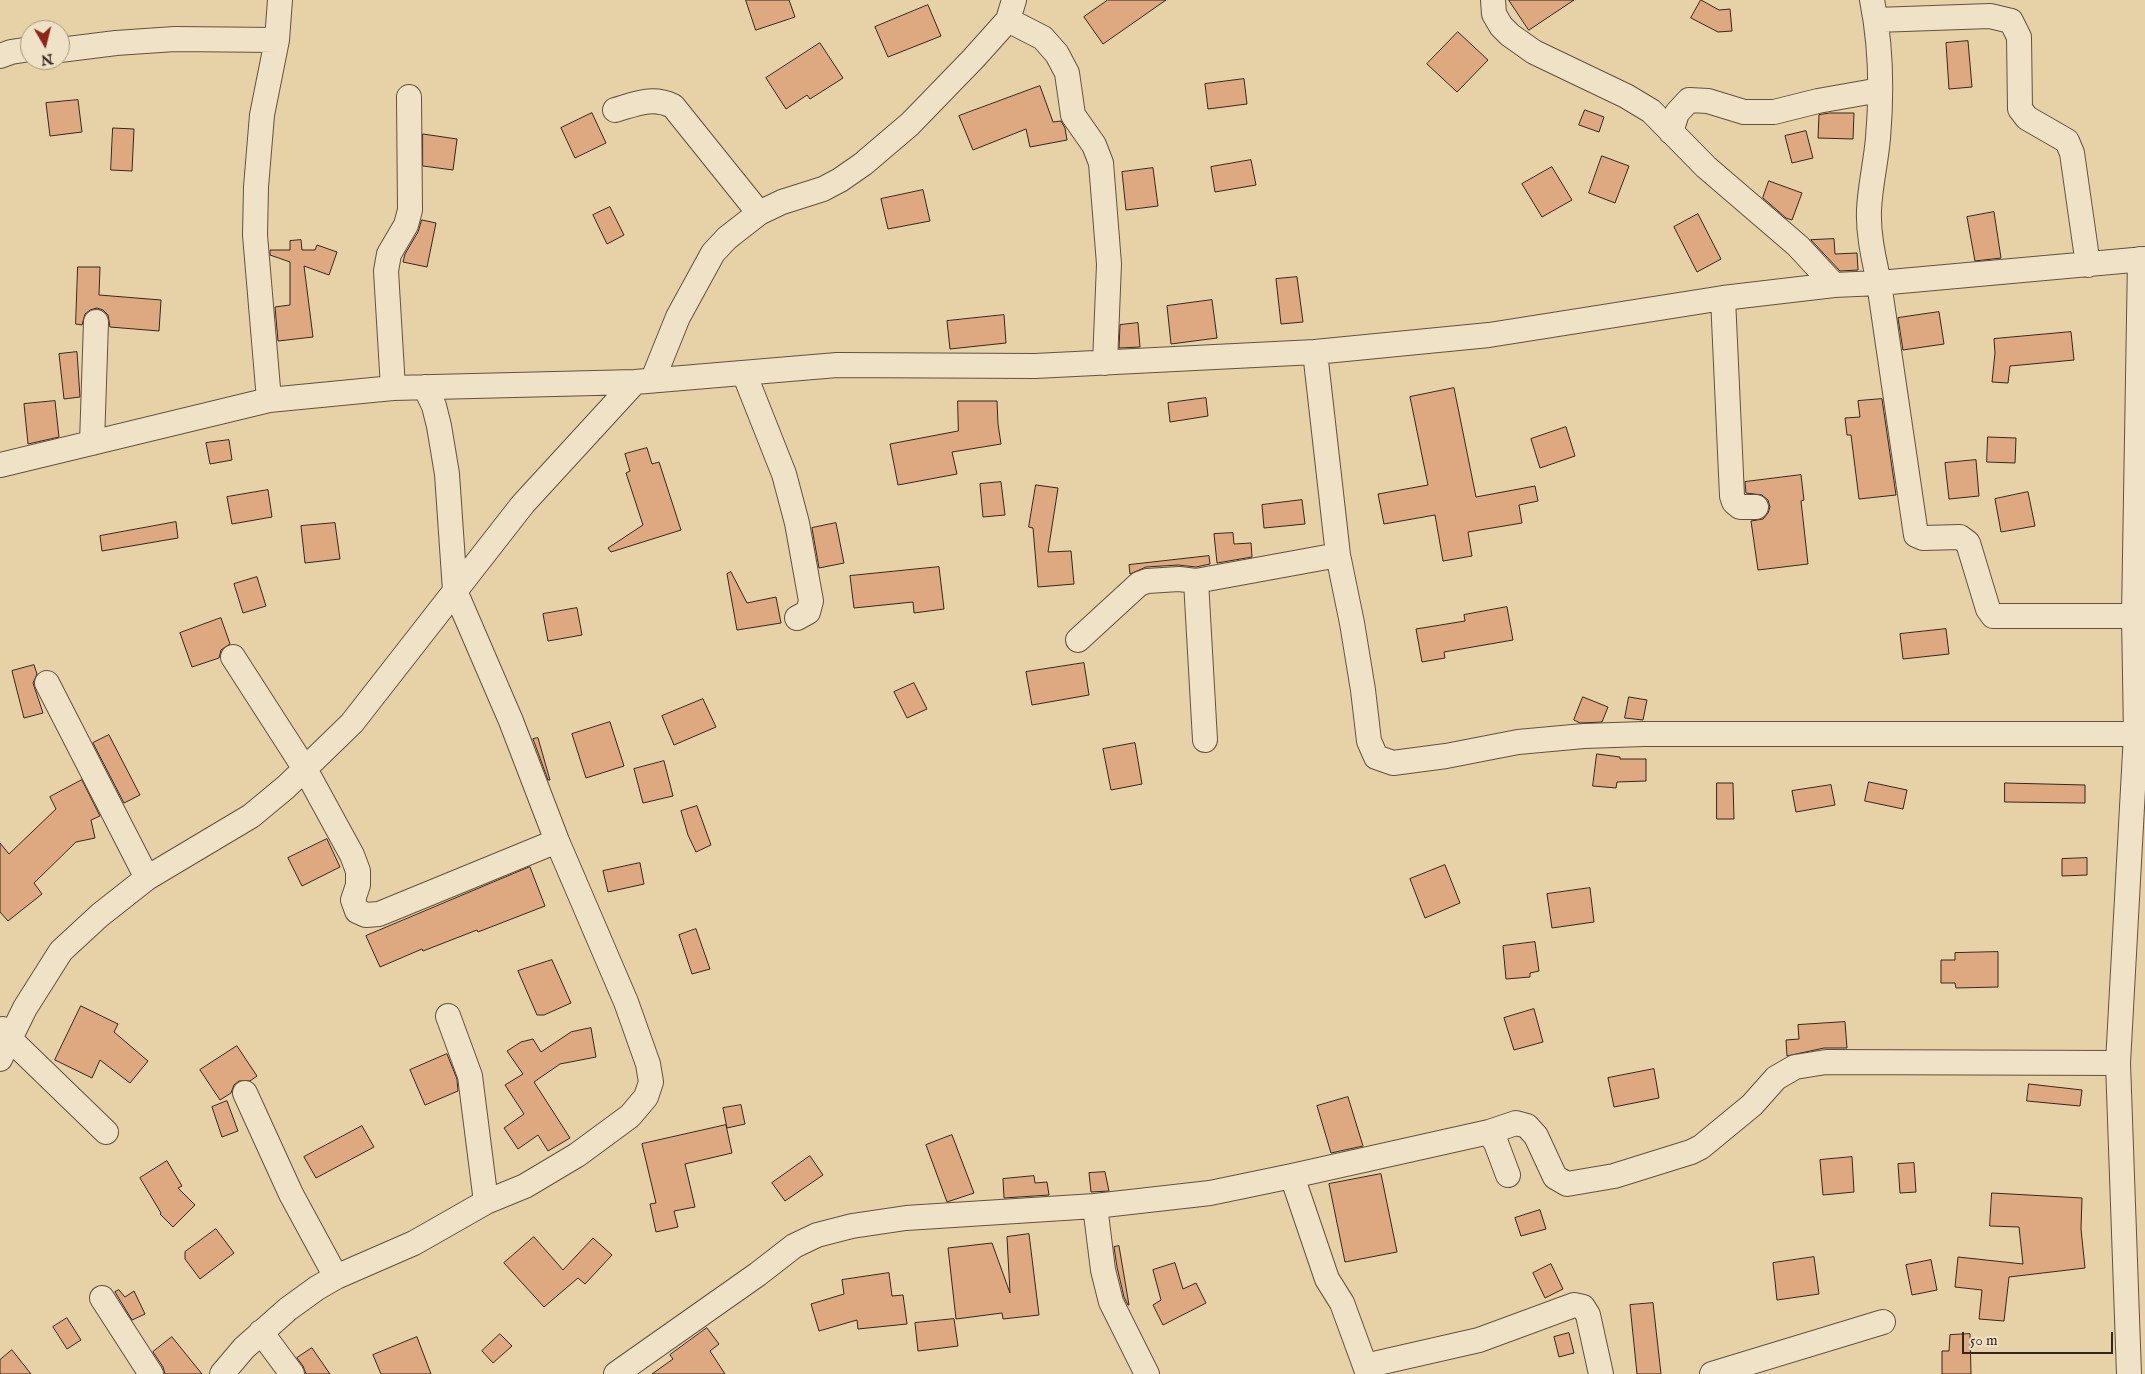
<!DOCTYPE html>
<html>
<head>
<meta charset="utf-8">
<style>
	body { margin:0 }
	#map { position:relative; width:2145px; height:1374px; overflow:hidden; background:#e7d2a7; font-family:"IM FELL English",serif }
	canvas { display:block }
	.north { position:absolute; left:20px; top:20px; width:50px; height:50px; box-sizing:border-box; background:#efe2c6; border:1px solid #a59782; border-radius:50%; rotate:172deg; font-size:14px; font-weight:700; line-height:20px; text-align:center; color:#35261d }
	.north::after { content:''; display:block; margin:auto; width:18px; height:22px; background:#8f2418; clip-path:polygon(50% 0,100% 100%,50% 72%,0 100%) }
	.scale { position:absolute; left:1962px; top:1332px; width:151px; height:22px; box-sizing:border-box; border:2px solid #35261d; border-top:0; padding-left:6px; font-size:15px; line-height:18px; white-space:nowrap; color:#35261d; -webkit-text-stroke:4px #efe2c6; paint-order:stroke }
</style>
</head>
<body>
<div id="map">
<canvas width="2145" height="1374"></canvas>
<div class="north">N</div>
<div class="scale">50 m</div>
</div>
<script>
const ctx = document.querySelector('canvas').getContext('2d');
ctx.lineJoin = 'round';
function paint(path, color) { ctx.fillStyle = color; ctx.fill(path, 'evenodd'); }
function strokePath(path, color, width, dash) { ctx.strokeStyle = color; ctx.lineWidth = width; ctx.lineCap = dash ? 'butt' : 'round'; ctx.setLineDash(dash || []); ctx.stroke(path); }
const building = new Path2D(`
	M746 0H789L795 17 756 30Z
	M1108 0H1166L1103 44 1084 17Z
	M1509 0H1574L1529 30Z
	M1701 0 1719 10 1730 9 1732 31 1718 32 1691 18Z
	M928 5 941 36 888 57 875 27Z
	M1458 32 1488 60 1457 92 1427 64Z
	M1968 41 1972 87 1949 89 1946 43Z
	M820 43 843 78 810 99 807 95 786 109 766 78Z
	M1244 79 1247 104 1208 109 1205 84Z
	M1040 86 1053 122 1061 121 1065 128 1067 140 1030 147 1026 129 973 150 959 116Z
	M78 100 82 132 50 136 46 103Z
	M1585 110 1604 117 1599 132 1579 125Z
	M592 113 606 143 575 158 561 128Z
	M1830 113H1854L1853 139 1818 138 1819 115Z
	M113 128 134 129 132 171 111 170Z
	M1806 131 1813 158 1792 163 1785 136Z
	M423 134 457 139 453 170 423 166Z
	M1602 156 1629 166 1615 203 1589 193Z
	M1251 160 1256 185 1215 192 1211 167Z
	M1552 167 1572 200 1542 217 1522 184Z
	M1153 168 1158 206 1126 210 1122 172Z
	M1769 181 1802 193 1792 220 1786 218 1763 198Z
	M923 190 930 221 888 229 881 199Z
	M610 207 624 235 607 244 593 215Z
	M1994 212 2001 258 1975 261 1967 217Z
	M1698 214 1721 259 1697 272 1674 227Z
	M422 220 436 223 427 267 403 262 405 254 418 232Z
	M1834 239 1835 254 1857 253 1858 270 1840 271 1811 240Z
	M301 240 302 250H315L317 245 337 252 329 275 304 266 313 337 278 341 275 307 290 305V262L270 255V250H290V241Z
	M78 267H100L99 295 161 300 159 331 110 327 108 315 103 310 97 308 90 310 85 314 82 325 76 324Z
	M1297 277 1303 322 1281 324 1276 279Z
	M1212 300 1217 338 1171 344 1167 306Z
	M1939 312 1944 344 1903 350 1898 318Z
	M1004 315 1006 343 950 349 947 321Z
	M1138 323 1140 347 1119 348 1120 325Z
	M2071 332 2074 360 2010 366 2008 383 1992 382 1995 353 1994 339Z
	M77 352 80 397 64 399 59 354Z
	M1454 388 1476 497 1535 486 1538 501 1519 505 1522 523 1468 532 1472 556 1443 561 1435 515 1384 524 1378 494 1428 485 1410 397Z
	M1206 398 1208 416 1170 422 1168 403Z
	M1882 399 1896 495 1859 499 1851 435H1847L1845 418 1860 417 1858 401Z
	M55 401 59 437 28 444 24 404Z
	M958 401H997L998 424 1001 444 952 452 957 474 898 485 890 444 958 431Z
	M1566 427 1575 456 1540 468 1531 439Z
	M1988 437 2016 438 2015 463 1987 462Z
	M229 440 232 460 210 464 206 443Z
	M647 448 652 464 659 462 681 530 611 552 608 548 643 525 626 473 630 471 625 454Z
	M1976 460 1979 496 1949 499 1945 463Z
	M1801 475 1804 500 1801 501 1808 564 1758 570 1751 521 1763 519 1768 513 1770 507 1768 500 1762 495 1746 493 1745 482Z
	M1001 482 1005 515 983 517 980 484Z
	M1036 485 1058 488 1048 552 1071 551 1074 584 1038 587 1033 528 1029 527Z
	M268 490 272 517 232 524 227 497Z
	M2028 492 2035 526 2001 532 1995 499Z
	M1302 500 1305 524 1264 528 1262 505Z
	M176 522 178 538 102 551 100 536Z
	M335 523 340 559 305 563 301 526Z
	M836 523 844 563 819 568 812 528Z
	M1233 533 1234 544 1251 543 1252 557 1217 563 1214 534Z
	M1209 556 1210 564 1196 567 1178 565 1146 567 1130 574 1129 565Z
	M939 567 944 609 914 613 913 602 854 608 850 576Z
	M731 572 747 603 776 597 781 623 737 630 727 574Z
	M257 577 266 606 243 613 234 584Z
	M1507 607 1513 640 1444 652 1445 658 1422 662 1416 629 1465 621 1464 615Z
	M577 608 582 635 548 641 543 614Z
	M221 618 230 644 221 650 219 658 192 667 180 633Z
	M1946 629 1949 654 1903 659 1900 634Z
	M1084 663 1089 695 1032 705 1026 672Z
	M34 665 37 674 33 683 43 713 24 718 12 671Z
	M914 683 927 709 907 718 894 692Z
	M1583 697 1608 707 1602 722 1580 723 1574 720Z
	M1629 697 1647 700 1643 720 1625 718Z
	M703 699 716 727 674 745 662 716Z
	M610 722 624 766 586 778 572 734Z
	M109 735 140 795 124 803 93 743Z
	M538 738 550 780H548L533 739Z
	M1135 743 1142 784 1111 790 1103 749Z
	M1597 754 1620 757V759H1646V781L1617 782 1616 788 1593 786Z
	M664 761 673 796 643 803 634 769Z
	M82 780 100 816 91 820 95 838 76 842 34 883 42 894 8 921 0 912V843L9 854 56 809 50 797Z
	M1869 782 1907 790 1903 809 1865 801Z
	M1717 783H1733L1734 819H1717Z
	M2005 783 2085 785V803L2005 802Z
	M1831 785 1835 805 1796 812 1792 791Z
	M697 806 711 845 696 852 688 835 681 811Z
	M327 839 340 867 302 886 288 858Z
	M2087 858V875L2062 876V859Z
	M640 863 644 884 608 892 603 871Z
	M1445 865 1460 903 1425 918 1410 879Z
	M530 867 545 906 478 932 477 930 423 951 422 949 380 967 366 936Z
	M1590 888 1594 922 1552 928 1547 894Z
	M696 929 710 969 692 974 679 935Z
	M1535 942 1539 971 1530 973V977L1506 979 1503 946Z
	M1998 952V987L1956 988 1955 983H1941V960H1955V953Z
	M552 960 571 1003 544 1015H537L518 971Z
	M81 1006 118 1024 114 1032 148 1061 130 1083 100 1060 92 1078 55 1060Z
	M1534 1009 1543 1042 1514 1050 1504 1018Z
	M1845 1022 1847 1048H1824L1787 1056 1786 1040 1799 1039 1798 1025Z
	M591 1028 596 1057 560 1064 534 1082 570 1138 548 1151 538 1135 518 1149 504 1128 524 1114 505 1085 523 1074 507 1051 521 1042 533 1039 541 1052 571 1032Z
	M237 1046 257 1076 250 1081H239L234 1085 231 1093 220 1100 200 1070Z
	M447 1054 457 1079 458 1091 425 1105 410 1070Z
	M1654 1069 1659 1098 1614 1107 1608 1078Z
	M2029 1084 2082 1090 2080 1106 2027 1101Z
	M1348 1097 1363 1146 1331 1153 1317 1106Z
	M227 1101 238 1131 222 1137 212 1107Z
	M741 1105 745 1124 727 1128 723 1108Z
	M726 1125 732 1153 685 1164 695 1207 674 1211 678 1227 656 1232 650 1204 656 1203 642 1144Z
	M362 1126 374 1147 316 1178 304 1157Z
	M952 1135 974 1193 947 1202 926 1145Z
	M810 1156 823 1175 785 1201 772 1183Z
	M1852 1157 1854 1192 1823 1195 1820 1160Z
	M167 1161 182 1186 178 1188 195 1205 173 1227 160 1214 161 1213 140 1178Z
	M1914 1163 1916 1192 1900 1193 1898 1164Z
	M1105 1172 1109 1191 1091 1192 1089 1173Z
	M1381 1174 1397 1252 1345 1262 1329 1184Z
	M1034 1176 1035 1183 1047 1182 1049 1195 1004 1198 1003 1179Z
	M1992 1193 2082 1198 2081 1229 2085 1268 2009 1277 2004 1321 1979 1319 1982 1290 1955 1287 1958 1257 2023 1264 2019 1227 1990 1226Z
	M1540 1210 1546 1229 1521 1236 1515 1218Z
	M216 1229 234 1253 200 1279 185 1259V1252Z
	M1029 1234 1039 1315 1003 1319 1002 1313 956 1319 948 1248 992 1243 1010 1293 1007 1237Z
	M534 1237 563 1270 593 1238 612 1255 585 1284 578 1278 544 1307 504 1263Z
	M1119 1246 1129 1305H1128L1124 1297 1117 1267 1114 1247Z
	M1814 1257 1819 1294 1777 1300 1773 1263Z
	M1931 1260 1937 1290 1912 1295 1906 1265Z
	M1175 1263 1183 1289 1196 1283 1206 1303 1163 1325 1153 1305 1161 1300 1153 1270Z
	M1551 1264 1563 1289 1545 1298 1533 1273Z
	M889 1273 892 1296 903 1295 907 1324 858 1329 857 1320 819 1331 811 1304 844 1294 842 1280Z
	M119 1290 125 1297 134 1291 145 1314 132 1320 115 1292Z
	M1653 1303 1661 1374H1637L1630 1305Z
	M67 1318 81 1340 67 1349 53 1327Z
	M954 1319 958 1346 918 1351 915 1323Z
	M707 1328 719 1344 710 1351 725 1374H652L673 1359 670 1355Z
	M1569 1333 1574 1353 1559 1357 1554 1337Z
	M500 1334 512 1346 493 1363 482 1351Z
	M1970 1334 1971 1374H1942V1351H1949L1950 1335Z
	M172 1337 202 1374H165L163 1367 153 1352Z
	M417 1337 431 1374H381L373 1355Z
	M312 1348 330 1374H306L303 1366 297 1358Z
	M12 1350 31 1374H0V1360Z`);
const minor = new Path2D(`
	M1493 0 1494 14 1501 26 1510 35 1534 52 1626 96 1651 111 1706 167 1798 246 1834 285
	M1872 0C1881 45 1882 92 1878 138 1876 162 1870 186 1869 210 1868 235 1874 259 1879 283L1916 535 1923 538 1960 537 1968 543 1988 609 1993 616H2134
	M1008 20 1043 38 1057 54 1067 73 1073 115 1094 145 1101 163 1109 264 1105 363
	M1876 20 1990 16 2011 21 2019 37 2020 109 2027 118 2067 141 2072 153 2088 265
	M60 50 116 43 175 39 277 40
	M0 56 11 52 30 49
	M615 110C636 104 652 96 673 106L759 213
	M1671 132 1677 113 1689 100 1708 101 1744 112H1774L1818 101 1880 90
	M1723 298 1732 496 1734 502 1740 507H1756
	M1315 352 1338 555 1352 623 1363 690 1369 741 1376 757 1393 763 1446 756 1518 742 1584 736 1644 734H2136
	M744 373 784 474 797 523 811 601 808 612 797 618
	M653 379 678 317 713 253 727 238 759 213 782 202 823 189 840 180 863 164 910 124 973 59 1008 20 1014 0
	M393 388 386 271 389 254 406 225 410 210 409 97
	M269 400 255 235 256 187 262 115 277 40 280 0
	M92 443 96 322
	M0 465 269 400 393 388 635 382 837 365 1035 366 1315 352 1489 335 1723 298 1834 285 1879 283 2145 259
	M1196 581 1205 740
	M1078 640 1139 584 1147 581 1179 579 1196 581 1338 555
	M233 657 305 769 352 855 358 871V885L353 900 357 911 366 915 379 914 557 841
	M47 683 147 878
	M448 1016 470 1076 486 1202
	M3 1029 11 1040 106 1132
	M0 1059 25 1008 61 951 100 915 147 878 251 816 286 787 352 723 523 504 635 382
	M245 1093 291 1194 336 1277
	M1489 1132 1496 1143 1508 1175
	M1292 1176 1327 1279 1342 1303 1368 1374
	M1095 1206 1103 1270 1111 1302 1147 1374
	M102 1298 151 1374
	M261 1332 292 1374
	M1365 1366 1479 1340 1574 1305 1583 1307 1588 1315 1601 1374
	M222 1374 244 1348 288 1309 317 1288 336 1277 414 1243 486 1202 525 1186 577 1155 630 1116 646 1097 651 1082 648 1064 626 1002 557 841 511 721 455 591 447 474 439 426 434 406 425 387
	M616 1374 758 1274 794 1246 817 1235 852 1226 906 1218 1095 1206 1210 1193 1292 1176 1489 1132 1516 1123 1527 1126 1536 1136 1555 1177 1567 1184 1614 1176 1691 1152 1701 1147 1752 1105 1776 1078 1795 1067 1826 1062 2118 1063
	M1712 1374 1883 1322
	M2129 1374 2118 1063 2136 734 2134 616 2140 259`);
paint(building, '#dea980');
strokePath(building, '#35261d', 1);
strokePath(minor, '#625140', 26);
strokePath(minor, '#efe2c6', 24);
</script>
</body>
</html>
